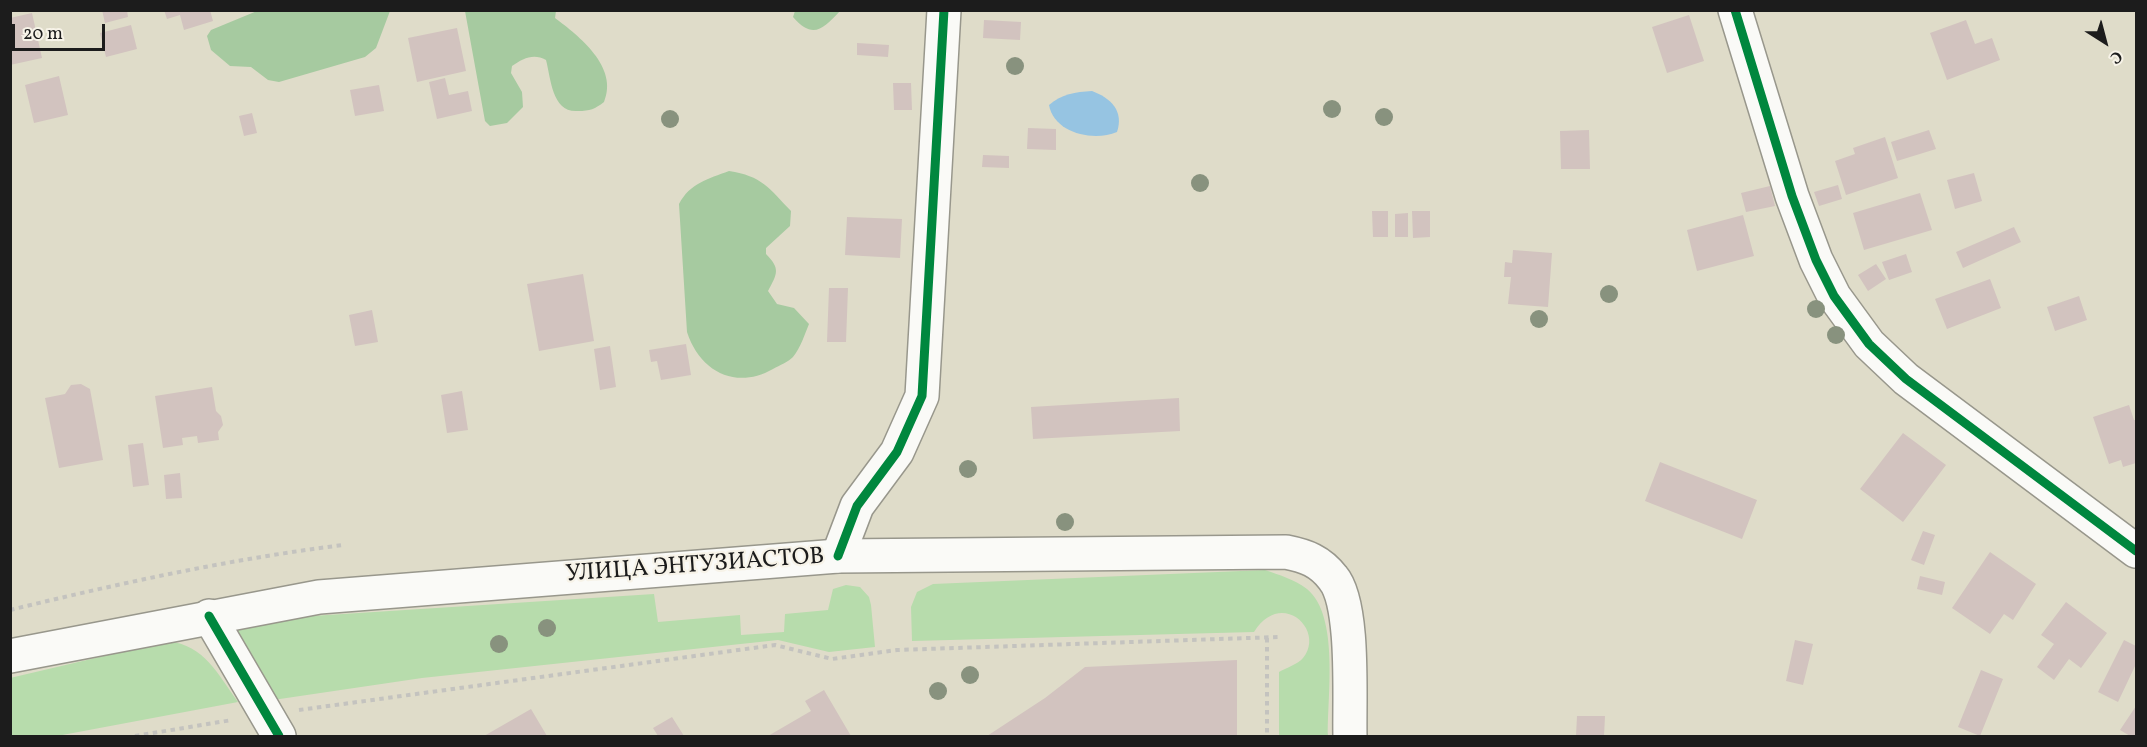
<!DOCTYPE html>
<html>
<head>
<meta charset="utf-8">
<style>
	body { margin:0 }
	#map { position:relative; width:2147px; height:747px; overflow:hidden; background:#dfdcc9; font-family:Vollkorn,serif }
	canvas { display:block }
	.frame { position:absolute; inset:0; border:12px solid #1c1c1c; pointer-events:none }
	.north { position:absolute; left:2075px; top:12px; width:60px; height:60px; -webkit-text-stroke:4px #f7f3e8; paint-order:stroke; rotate:144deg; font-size:16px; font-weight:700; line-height:24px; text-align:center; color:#1c1c1c }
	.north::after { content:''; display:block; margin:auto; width:21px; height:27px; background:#1c1c1c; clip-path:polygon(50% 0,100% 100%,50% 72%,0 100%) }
	.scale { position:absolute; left:12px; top:24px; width:93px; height:27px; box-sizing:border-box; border:3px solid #1c1c1c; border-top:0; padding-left:8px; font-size:18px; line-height:21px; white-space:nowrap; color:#1c1c1c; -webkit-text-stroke:4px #f7f3e8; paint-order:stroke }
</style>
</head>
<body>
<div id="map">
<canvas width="2147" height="747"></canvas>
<div class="frame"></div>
<div class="north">С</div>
<div class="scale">20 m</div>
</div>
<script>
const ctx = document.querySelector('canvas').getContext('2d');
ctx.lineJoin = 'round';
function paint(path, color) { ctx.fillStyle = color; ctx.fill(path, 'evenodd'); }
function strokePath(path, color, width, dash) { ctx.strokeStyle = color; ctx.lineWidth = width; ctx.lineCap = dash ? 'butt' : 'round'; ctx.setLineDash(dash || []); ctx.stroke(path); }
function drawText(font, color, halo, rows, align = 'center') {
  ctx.font = font + ' Vollkorn,serif'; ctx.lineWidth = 4.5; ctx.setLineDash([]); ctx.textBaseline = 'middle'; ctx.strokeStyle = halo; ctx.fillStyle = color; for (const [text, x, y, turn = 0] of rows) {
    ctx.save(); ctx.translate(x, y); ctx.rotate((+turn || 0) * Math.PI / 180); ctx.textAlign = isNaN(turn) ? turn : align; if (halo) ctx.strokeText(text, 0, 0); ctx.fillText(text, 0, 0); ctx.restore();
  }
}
const green = new Path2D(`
	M1265 570C1279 575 1294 579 1307 589 1340 616 1327 698 1328 736H1279V672C1286 668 1298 664 1303 658 1326 630 1281 588 1254 632L912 641 911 607 917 592 933 584Z
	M846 585 860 587 869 597 871 605 875 647 829 652 778 640 422 678 273 700 236 638 238 628 281 618 654 594 658 622 740 615 741 635 784 632 785 614 828 610 833 589Z
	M168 641C205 646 217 673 238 702L57 736H11L10 678Z`);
const forest = new Path2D(`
	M257 11V10L390 11 376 48 365 57 279 82 268 80 251 67 230 66 211 50 207 36 211 30Z
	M465 11H556L555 18C579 36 619 67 604 102 595 109 590 111 578 111 552 113 551 79 546 60 534 53 523 58 512 66L511 73 522 92 523 107 507 123 490 126 485 121Z
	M795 11V10L840 11C823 29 813 40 793 17Z
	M729 171C762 176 769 188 791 211L790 226 766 248V254C781 269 777 274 768 291L777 304 794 308 809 324C804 336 801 347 793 357 788 362 780 365 773 369 736 390 700 372 687 332L679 204C690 183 708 179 729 171Z`);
const water = new Path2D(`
	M1092 91C1111 98 1124 111 1117 132 1093 142 1054 133 1049 105 1062 94 1075 92 1092 91Z`);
const building = new Path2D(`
	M102 10H127L128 17 105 23Z
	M164 10H210L213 21 184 30 180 15 167 19Z
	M32 13 42 58 10 65V18Z
	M1689 15 1704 61 1667 73 1652 27Z
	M984 20 1021 22 1020 40 983 38Z
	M1966 20 1975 44 1992 38 2000 60 1947 80 1930 33Z
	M131 25 137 49 106 57 100 33Z
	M457 28 466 71 417 82 408 38Z
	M857 43 889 45 888 57 857 55Z
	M59 76 68 115 34 123 25 85Z
	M445 78 449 95 468 91 472 111 437 119 429 82Z
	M893 83H911L912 110H894Z
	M379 85 384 111 355 116 350 90Z
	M252 113 257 133 244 136 239 116Z
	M1028 128 1056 129V150L1027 149Z
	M1589 130 1590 169H1561L1560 131Z
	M1929 130 1936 149 1897 161 1891 142Z
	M1885 137 1898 178 1846 195 1835 161 1855 154 1853 148Z
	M983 155 1009 156V168L982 167Z
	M1974 173 1982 201 1955 209 1947 180Z
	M1838 185 1842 199 1819 206 1814 192Z
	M1770 186 1775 206 1746 212 1741 193Z
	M1920 193 1932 230 1864 250 1853 213Z
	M1372 211H1388V237H1373Z
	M1412 211H1430V237L1413 238Z
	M1408 213V237H1395V214Z
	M1743 215 1754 256 1697 271 1687 230Z
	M847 217 902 219 900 258 845 255Z
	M2014 227 2021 242 1963 268 1956 252Z
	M1513 250 1552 253 1548 307 1508 304 1511 277H1504L1505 262 1512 263Z
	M1906 254 1912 272 1889 280 1882 262Z
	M1876 264 1886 279 1868 291 1858 275Z
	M583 274 594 341 539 351 527 284Z
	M1990 279 2001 308 1947 329 1935 299Z
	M829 288H848L846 342H827Z
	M2079 296 2087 320 2055 331 2047 307Z
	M372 310 378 342 355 346 349 315Z
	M686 344 691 375 661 380 657 361 651 362 649 350Z
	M610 346 616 387 600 390 594 349Z
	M81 384 90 389 103 460 59 468 45 398 65 394 71 385Z
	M212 387 216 411 221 416 223 425 218 432 219 440 198 443 197 436 182 438 183 445 163 448 155 396Z
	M462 391 468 430 447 433 441 395Z
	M1179 398 1180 431 1033 439 1031 407Z
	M2129 405 2134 420H2136V463L2123 467 2121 460 2109 464 2093 417Z
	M1903 433 1946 465 1903 522 1860 489Z
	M143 443 149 485 133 487 128 445Z
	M1660 462 1757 500 1742 539 1645 501Z
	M180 473 182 498 166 499 164 475Z
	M1923 531 1935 535 1924 565 1911 560Z
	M1990 552 2036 584 2013 620 2004 614 1990 634 1952 608Z
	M1920 576 1945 582 1942 595 1917 589Z
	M2066 602 2107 633 2081 668 2069 659 2054 680 2037 667 2054 644 2041 635Z
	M1795 640 1813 644 1803 685 1786 681Z
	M2124 640 2136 646V664L2118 702 2098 692Z
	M1237 660V736H987L1045 698 1085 667Z
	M1981 670 2003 679 1980 736 1958 727Z
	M824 690 851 736H768L811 711 805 701Z
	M2136 706V736H2130L2120 730Z
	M531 709 547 736H484Z
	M1577 716H1605L1604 736H1576Z
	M672 717 684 736H658L653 728Z`);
const path = new Path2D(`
	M10 610C121 583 231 559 343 545
	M1267 638V736
	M299 710 775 645 832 659 897 650 1278 637
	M135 736 232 720`);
const minor = new Path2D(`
	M1735 10 1792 196 1816 260 1834 296 1869 344 1906 379 2136 551
	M838 556 857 506 897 452 922 396 944 10
	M209 616 279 736`);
const secondary = new Path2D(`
	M10 656 319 597 838 556 1286 552C1306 556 1320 561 1333 578 1355 604 1349 701 1350 736`);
const cycleway = new Path2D(`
	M1735 10 1792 196 1816 260 1834 296 1869 344 1906 379 2136 551
	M838 556 857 506 897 452 922 396 944 10
	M209 616 279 736`);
const trees = [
	[1015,66],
	[1332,109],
	[1384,117],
	[670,119],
	[1200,183],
	[1609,294],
	[1816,309],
	[1539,319],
	[1836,335],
	[968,469],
	[1065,522],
	[547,628],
	[499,644],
	[970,675],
	[938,691]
];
const streetNames = [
	["УЛИЦА ЭНТУЗИАСТОВ",695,567,-4]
];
paint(green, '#b7dcac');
paint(forest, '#a6caa0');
paint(water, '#96c4e2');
paint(building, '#d2c3bf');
strokePath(minor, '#98978c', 36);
strokePath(secondary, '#98978c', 36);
strokePath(path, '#c4c3bf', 4, [4.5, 4.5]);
strokePath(minor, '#fafaf7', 33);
strokePath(secondary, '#fafaf7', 33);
strokePath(cycleway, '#00873e', 9);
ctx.fillStyle = '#88927e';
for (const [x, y] of trees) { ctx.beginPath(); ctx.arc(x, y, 9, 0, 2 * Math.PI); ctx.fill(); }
drawText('24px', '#1c1c1c', '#f7f3e8', streetNames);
</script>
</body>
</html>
